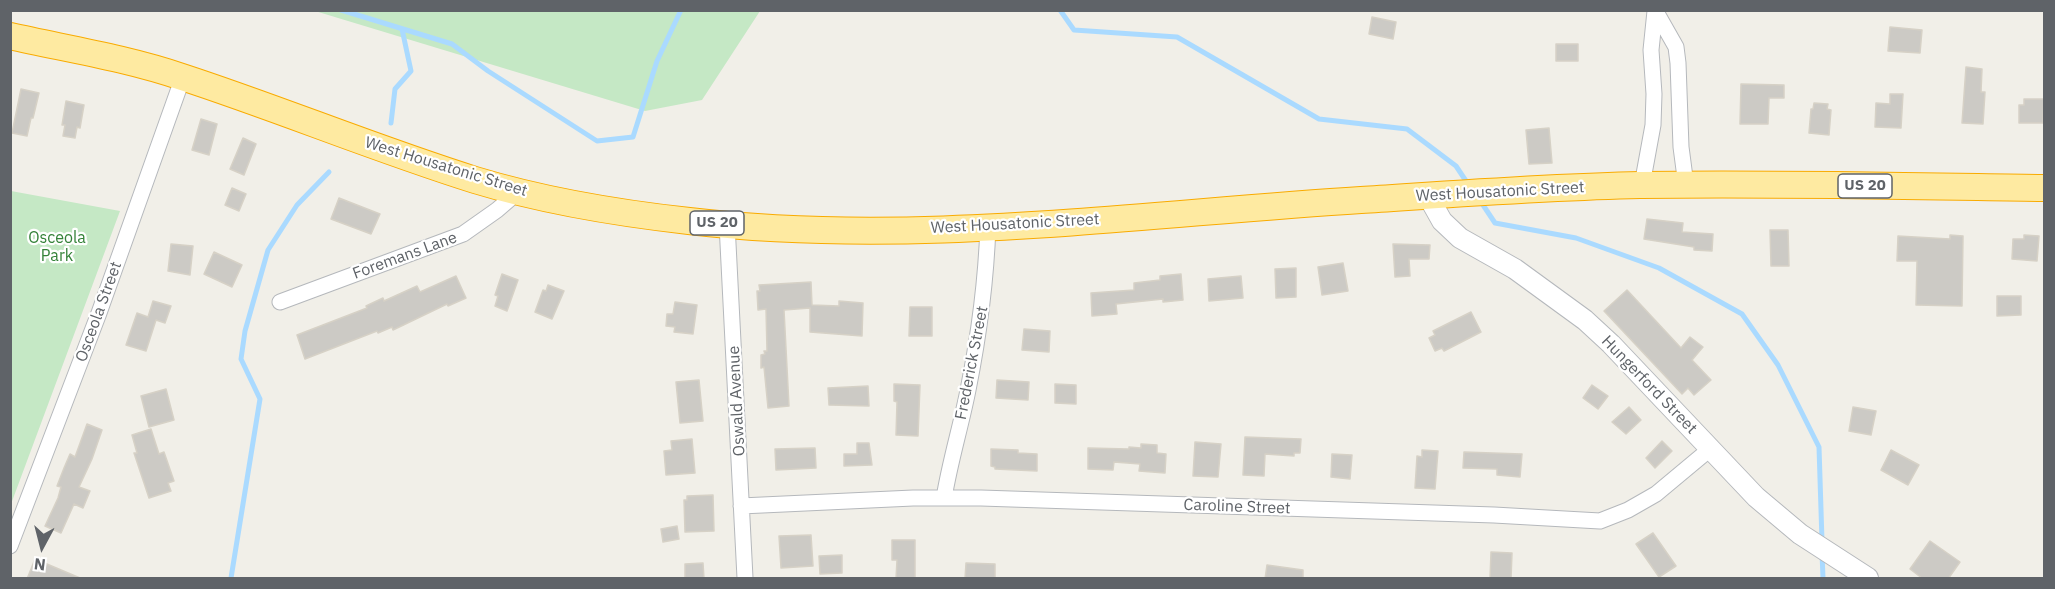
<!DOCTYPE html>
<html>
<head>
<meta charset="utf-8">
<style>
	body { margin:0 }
	#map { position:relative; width:2055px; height:589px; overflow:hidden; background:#f1efe8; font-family:"IBM Plex Sans",sans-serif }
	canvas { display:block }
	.frame { position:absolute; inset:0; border:12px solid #5f6368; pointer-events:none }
	.north { position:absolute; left:12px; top:517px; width:60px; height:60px; -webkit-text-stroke:4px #fff; paint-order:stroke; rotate:187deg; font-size:16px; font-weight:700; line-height:24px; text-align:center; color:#5f6368 }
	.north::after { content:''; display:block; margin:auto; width:21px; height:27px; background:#5f6368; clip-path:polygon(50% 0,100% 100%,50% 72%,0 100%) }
</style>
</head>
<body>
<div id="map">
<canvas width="2055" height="589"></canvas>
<div class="frame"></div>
<div class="north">N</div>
</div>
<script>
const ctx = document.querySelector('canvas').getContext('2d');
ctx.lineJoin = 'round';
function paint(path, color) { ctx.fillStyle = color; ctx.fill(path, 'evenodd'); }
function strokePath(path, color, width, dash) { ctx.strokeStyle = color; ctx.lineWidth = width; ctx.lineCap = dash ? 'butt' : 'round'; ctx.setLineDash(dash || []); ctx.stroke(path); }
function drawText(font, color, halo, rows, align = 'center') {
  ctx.font = font + ' "IBM Plex Sans",sans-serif'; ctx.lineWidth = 4.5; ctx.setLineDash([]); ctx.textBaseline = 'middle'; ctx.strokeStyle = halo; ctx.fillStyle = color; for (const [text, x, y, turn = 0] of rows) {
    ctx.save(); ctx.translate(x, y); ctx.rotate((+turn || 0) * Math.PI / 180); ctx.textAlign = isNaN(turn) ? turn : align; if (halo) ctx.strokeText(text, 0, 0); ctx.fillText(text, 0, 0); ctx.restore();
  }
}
const green = new Path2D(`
	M315 11H760L702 100 645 111Z
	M11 191 120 211 11 504 10 191Z`);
const stream = new Path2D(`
	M341 10 452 44 488 71 597 141 633 137 657 61 681 10
	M1060 10 1074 30 1177 37 1319 119 1407 129 1456 166 1468 184
	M391 123 395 89 411 71 402 29
	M1479 199 1495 223 1576 238 1659 268 1742 314 1778 365 1819 447 1822 541
	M1822 553 1823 578
	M231 578 260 399 241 359 245 331 268 250 297 205 329 172`);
const building = new Path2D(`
	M1372 17 1396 22 1393 39 1369 34Z
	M1890 27 1922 30 1920 53 1888 51Z
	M1556 44H1578V61H1556Z
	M1966 67 1982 69 1981 92H1985L1983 124 1962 123Z
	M1741 84 1784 85V98H1769L1768 124H1740Z
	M21 89 39 93 33 118H31L27 136 12 133Z
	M1890 94H1903L1901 128 1875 127 1876 103 1890 104Z
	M2024 99H2044L2043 123H2019V105H2024Z
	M66 101 84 105 80 128 77 127 75 138 63 136 65 125H62Z
	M1814 103 1828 104 1827 109 1831 110 1829 135 1809 133 1811 109H1813Z
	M201 119 217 124 209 155 192 150Z
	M1549 128 1552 163 1529 164 1526 130Z
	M243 138 256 144 244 175 230 169Z
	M232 188 246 194 239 211 225 205Z
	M339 198 380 214 371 234 331 219Z
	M1647 219 1683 223 1682 232 1713 234 1712 251 1694 250V247L1644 239Z
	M1770 230H1788L1789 266H1771Z
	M1950 235 1963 236 1962 306 1916 305 1917 261H1897L1898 236 1950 239Z
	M2024 235 2039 236 2037 261 2012 259 2013 239H2024Z
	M171 244 193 246 190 275 168 271Z
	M1393 244 1430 245 1429 259H1409L1410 276 1395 277Z
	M214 252 242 265 232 287 204 274Z
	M1343 263 1348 291 1322 295 1318 267Z
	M1296 268V297L1276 298 1275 269Z
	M502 274 518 280 507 311 495 306 498 296 495 295Z
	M1181 274 1183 300 1163 302V299L1116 304 1117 314 1092 316 1091 293 1134 290V283L1160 280V276Z
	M456 276 466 298 448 306 447 304 393 330 392 327 378 333 377 331 305 359 297 335 367 308 366 306 383 298 384 301 417 286 420 292Z
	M1241 276 1243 298 1209 301 1208 279Z
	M811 282 812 305 839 306V301L863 303 862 336 810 332V308L784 310 789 406 768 408 764 367 761 368V355L765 354 764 351H767L766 309 758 310 757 291H760L759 285Z
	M548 285 564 291 552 319 535 312 543 290 546 291Z
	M1627 290 1681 348 1690 337 1703 347 1692 360 1711 380 1694 395 1688 388 1682 394 1604 311Z
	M1997 296H2021V315L1997 316Z
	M153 301 171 306 165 323 156 320 146 351 126 345 137 313 148 317Z
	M675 302 697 305 693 334 674 332 675 327 666 326 667 314H673Z
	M910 307H932V336H909Z
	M1471 312 1481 332 1444 351 1442 348 1435 351 1429 338 1435 335 1433 331Z
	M1024 329 1050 331 1049 352 1022 350Z
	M699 380 703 421 680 423 676 382Z
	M997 380 1029 382 1028 400 996 398Z
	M894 384 920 385 918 436 896 435 897 402 894 401Z
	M1055 384 1076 385V404L1055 403Z
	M1592 385 1608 396 1598 409 1583 398Z
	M868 386 869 406 829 405 828 388Z
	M166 389 174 420 149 427 141 396Z
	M1629 407 1641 420 1626 434 1612 422Z
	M1853 407 1876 411 1871 435 1849 431Z
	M87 424 102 430 92 459 79 487 90 491 83 508 74 504 61 533 45 526 58 498 61 487 57 486 64 468 70 454 75 457Z
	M151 429 159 454 164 452 174 481 168 483 171 491 149 498 134 453H137L132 435Z
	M1245 437 1301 439 1300 453H1294V456L1265 454 1264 476 1243 475Z
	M692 439 695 473 666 475 664 451 672 450 671 441Z
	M1662 441 1672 451 1655 468 1646 458Z
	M1195 442 1221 444 1218 477 1193 476Z
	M857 443H869L872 465 844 466V454H857Z
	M1141 444 1157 445V453L1166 454 1165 473 1139 471 1140 464 1114 462 1113 470 1088 469V448L1129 449V447L1141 448Z
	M815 448 816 468 776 470 775 449Z
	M991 449 1018 450V453L1037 454V471L995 469V467L991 466Z
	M1422 450 1438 451 1435 489 1415 488 1417 456 1422 457Z
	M1891 450 1919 465 1908 485 1881 470Z
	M1464 452 1522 454 1520 477 1497 475V469L1463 468Z
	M1332 454 1352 455 1350 479 1331 477Z
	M713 495 714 531 685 532 684 500H687V496Z
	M677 526 679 539 663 542 661 529Z
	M1653 533 1676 566 1659 577 1636 544Z
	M811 535 813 566 781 568 779 536Z
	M892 540H915V579H896L897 560H892Z
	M1930 541 1960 562 1948 579H1923L1910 569Z
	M1491 552 1512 553 1511 579H1490Z
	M842 555V573L820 574 819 556Z
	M35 559 80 578V579H27Z
	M703 563 704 579H685V564Z
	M966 563 995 564V579H965Z
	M1267 565 1303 570V579H1265Z`);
const minor = new Path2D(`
	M1655 10 1676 47 1678 63 1681 147 1686 185
	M1642 185 1653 125 1654 94 1651 50 1655 11
	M727 224 745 578
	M280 302 463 234 497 210 519 191
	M944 498C950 461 961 426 968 390 979 335 986 282 988 226
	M741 506 913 498H981L1494 515 1600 521 1628 510 1656 494 1710 449
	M10 546 99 313 183 77`);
const tertiary = new Path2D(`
	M1428 196 1442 221 1460 238 1515 269 1585 320 1611 344 1756 497 1800 534 1868 578`);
const trunk = new Path2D(`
	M10 36C68 49 126 58 182 77 280 109 376 149 475 180 544 201 617 213 689 221 912 247 1138 214 1361 200 1454 194 1547 187 1640 185 1775 183 1910 186 2044 188`);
const shields = [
	[1865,186,54],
	[717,223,54]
];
const shieldNames = [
	["US 20",1865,186],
	["US 20",717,223]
];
const streetNames = [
	["West Housatonic Street",446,167,17],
	["West Housatonic Street",1500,192,-3],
	["West Housatonic Street",1015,224,-3],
	["Foremans Lane",405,256,-20],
	["Osceola Street",99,312,-70],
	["Frederick Street",972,363,-79],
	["Hungerford Street",1649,385,46],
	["Oswald Avenue",737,401,-93],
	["Caroline Street",1237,507,2]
];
const parkNames = [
	["Osceola",57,238],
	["Park",57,256]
];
paint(green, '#c5e8c5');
strokePath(stream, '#aadaff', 5);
paint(building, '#cccac5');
strokePath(building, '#d6d1c6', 1.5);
strokePath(minor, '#b5b8bc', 17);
strokePath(tertiary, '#b5b8bc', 22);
strokePath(trunk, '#f9ab00', 28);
strokePath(minor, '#fff', 15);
strokePath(tertiary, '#fff', 20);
strokePath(trunk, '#feeaa1', 26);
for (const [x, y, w] of shields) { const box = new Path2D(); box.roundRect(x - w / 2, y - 12, w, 24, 4.5); ctx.fillStyle = '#fff'; ctx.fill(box); strokePath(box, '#5f6368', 1.5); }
drawText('bold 15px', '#5f6368', null, shieldNames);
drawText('16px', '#5f6368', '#fff', streetNames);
drawText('16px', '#348238', '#fff', parkNames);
</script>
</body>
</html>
